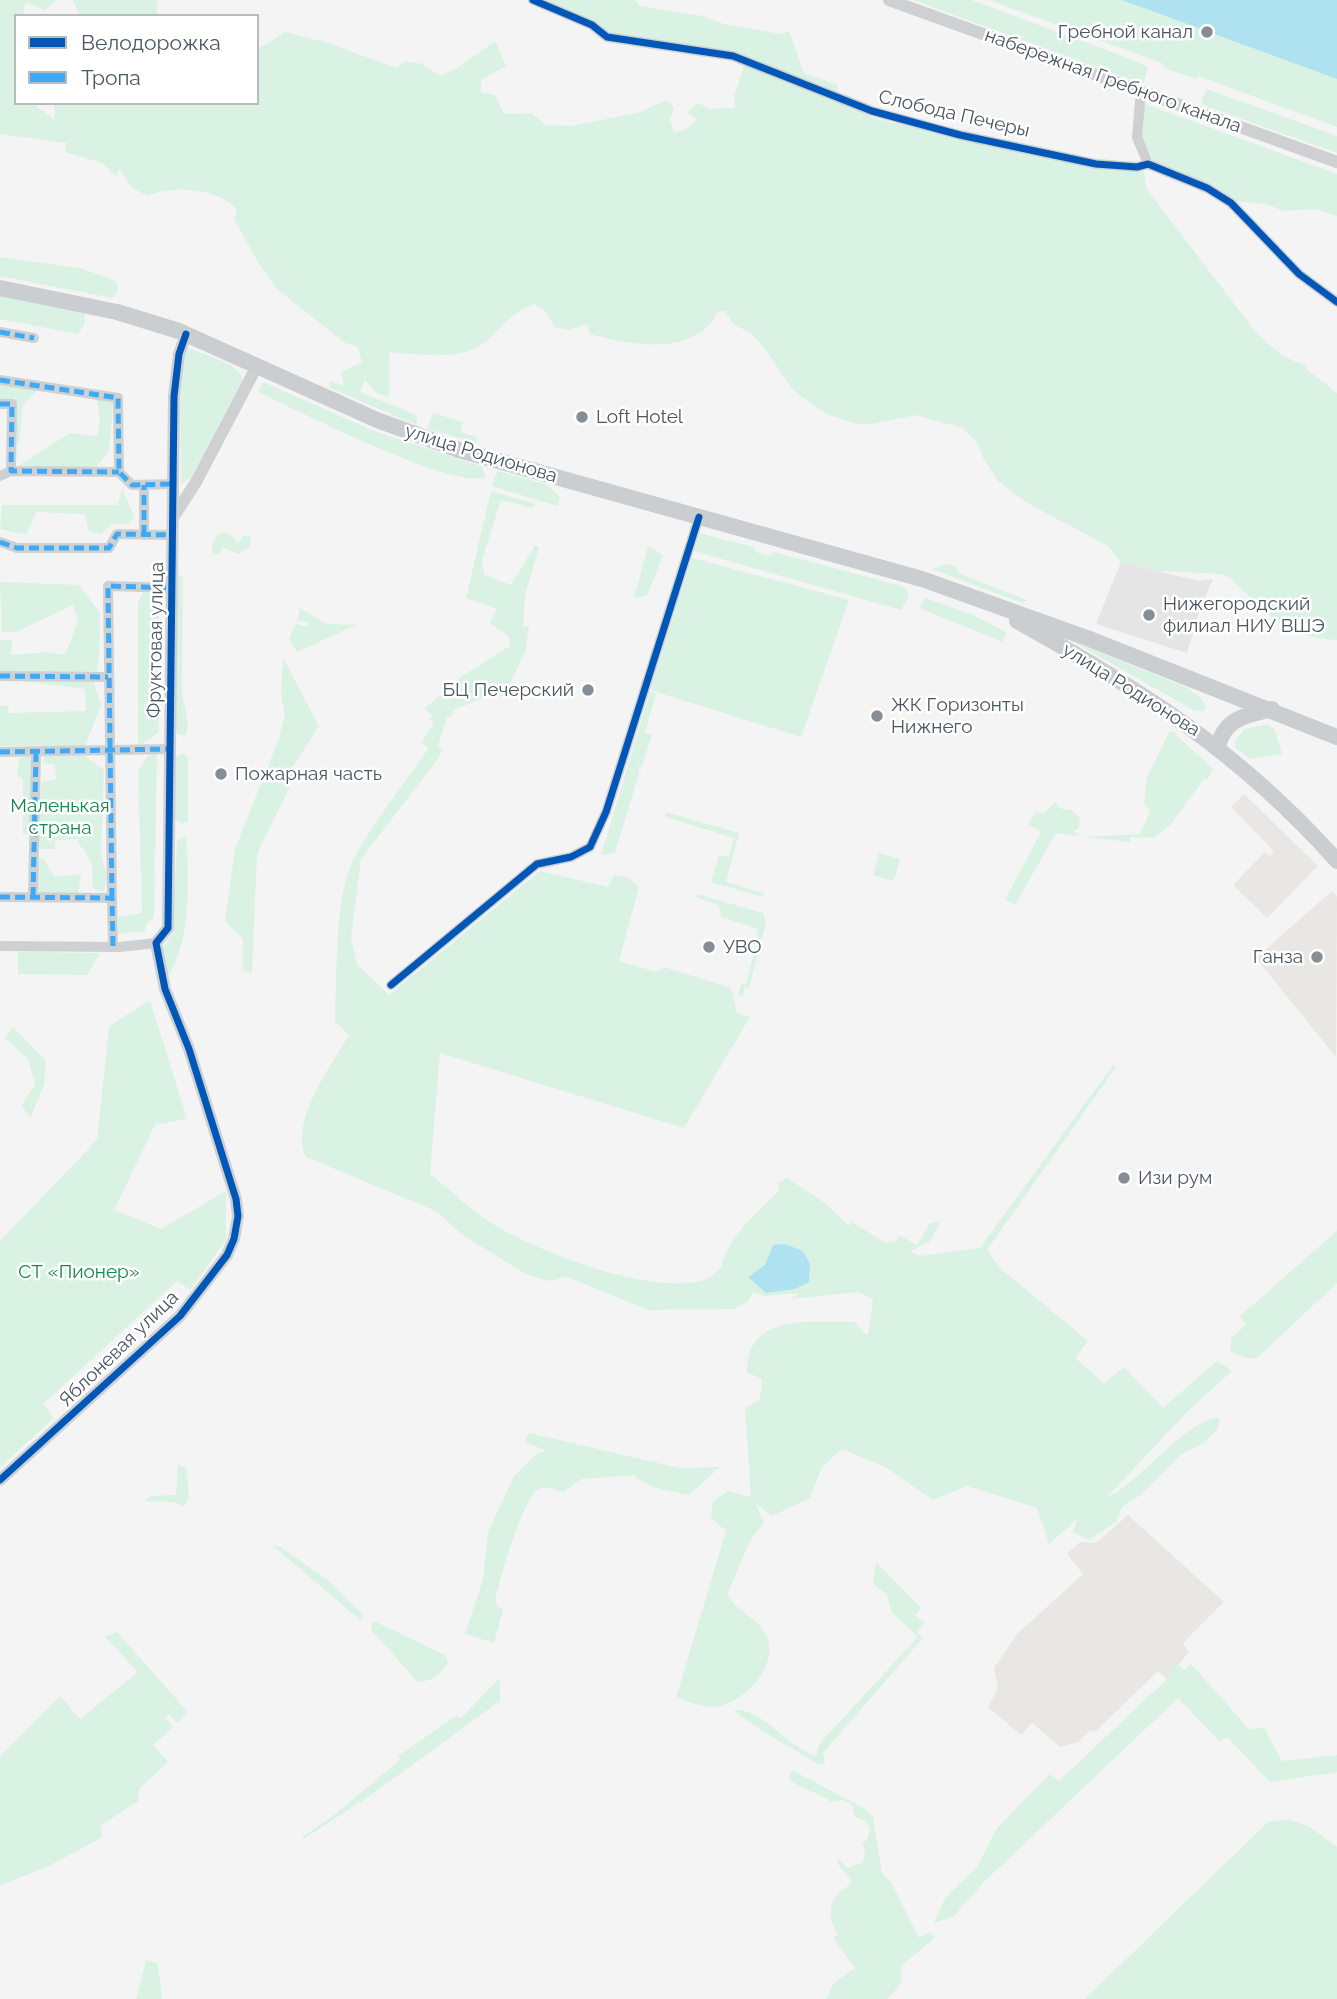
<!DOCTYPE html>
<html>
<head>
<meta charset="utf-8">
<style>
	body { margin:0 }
	#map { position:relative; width:1337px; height:1999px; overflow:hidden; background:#f4f4f4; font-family:Raleway,sans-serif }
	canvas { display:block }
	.legend { position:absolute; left:14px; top:14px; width:245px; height:91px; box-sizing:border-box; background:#fff; border:2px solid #b7bbc0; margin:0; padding:9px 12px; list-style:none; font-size:21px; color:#4a5661 }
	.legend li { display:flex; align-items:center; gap:14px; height:35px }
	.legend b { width:35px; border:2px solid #b7bbc0 }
</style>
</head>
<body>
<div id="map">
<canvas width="1337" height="1999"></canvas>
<ul class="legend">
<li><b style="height:9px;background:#0057b8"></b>Велодорожка</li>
<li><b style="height:9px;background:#3fa9f5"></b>Тропа</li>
</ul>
</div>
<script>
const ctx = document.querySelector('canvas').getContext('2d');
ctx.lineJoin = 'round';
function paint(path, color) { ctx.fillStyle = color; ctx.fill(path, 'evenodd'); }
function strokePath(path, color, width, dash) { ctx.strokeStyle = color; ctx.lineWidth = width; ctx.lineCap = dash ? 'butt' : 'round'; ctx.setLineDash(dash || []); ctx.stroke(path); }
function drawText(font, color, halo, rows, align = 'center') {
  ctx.font = font + ' Raleway,sans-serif'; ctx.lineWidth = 5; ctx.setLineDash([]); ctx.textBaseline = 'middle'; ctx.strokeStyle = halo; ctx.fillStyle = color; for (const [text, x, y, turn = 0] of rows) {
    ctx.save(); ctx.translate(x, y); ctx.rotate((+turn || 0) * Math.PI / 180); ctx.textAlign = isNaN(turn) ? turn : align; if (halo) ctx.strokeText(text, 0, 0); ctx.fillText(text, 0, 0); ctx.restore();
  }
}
const commercial = new Path2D(`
	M1244 794 1318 866 1267 918 1233 885 1265 852 1270 856 1274 851 1231 807Z
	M1332 891 1337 897 1336 1057 1256 958Z
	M1128 1515 1224 1602 1183 1643 1189 1652 1167 1679 1158 1671 1095 1732 1090 1730 1078 1742 1060 1747 1032 1723 1021 1735 988 1707 998 1688 994 1668 1016 1635 1083 1574 1067 1554 1080 1542 1096 1543Z`);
const education = new Path2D(`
	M1121 562 1199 581 1213 579 1201 606 1187 653 1096 624Z`);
const green = new Path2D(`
	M0 0H57L45 10 26 3 23 11 26 16H16V103H37V107L55 120 54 103H257V47H262L285 32 328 43 396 68 405 61 423 64 440 76 458 68 495 41 506 66 481 80V92L495 95 504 114 531 113 546 125 573 126 640 112 666 100 674 108 670 119 674 133 688 128 697 119 687 112 698 103 710 109 735 108 734 97 744 66 758 70 754 60 610 34 539 0H635L640 6 702 16 724 24 780 34 789 31 804 73 838 85V92L851 96 872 118 1078 164 1114 171 1144 170 1146 188 1254 330C1269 345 1284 360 1306 365L1305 368 1337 393V640C1280 636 1269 614 1230 578L1222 574 1159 571 1121 562 1108 546 1029 504 998 481 983 458 978 444 963 428 915 415 873 424H857L826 414 793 390 765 349 751 333 734 325 725 311H718C697 358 630 345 590 334L587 324 568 330 555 327 542 308 534 304C513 313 507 320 492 336 465 364 423 354 389 352V398L374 391 365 380 360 392 414 414 418 418 416 425 330 388 329 381 344 386 341 372 362 362 357 346 345 343 277 289 259 264 234 219 237 210C220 188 171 185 147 196L131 187 121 171 118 170 116 176 102 163 65 152 67 143 0 134Z
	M73 0H157V16H80Z
	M913 0H971L1136 61 1148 68 1143 84Z
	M989 0H1337V127L1198 76 1196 79 1164 68V64Z
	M1207 89 1337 136V153L1203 105 1201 101Z
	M1145 104 1337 174V216L1315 209 1283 211 1267 204 1234 201 1155 164 1142 138 1141 112Z
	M0 257 80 268 116 281 118 291 112 298 0 276Z
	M0 296 85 314 84 325 78 334 0 319Z
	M187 348C204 355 236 361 243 379L191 478 181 484 180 373Z
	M263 382 374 431 481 466 486 477C454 491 295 409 258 392Z
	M0 384 38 389 23 405 19 441 14 446 7 402H0Z
	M95 390 114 393 109 452 96 467 15 468 70 433 97 436 100 418Z
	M433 413 463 422 461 432 476 437 477 443 427 429Z
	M498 471 548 485 560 497 558 506 491 486Z
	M122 488 134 516 128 525 113 523 101 534 89 532 85 514 36 512 26 535 0 529 2 505H118Z
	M491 491 536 504 532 508 501 500 482 560 484 575 511 585 535 545 539 547 525 595 523 627 529 626 525 652 508 688 453 710 451 717H447L438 746 442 748 440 756 361 859 351 937 357 964 389 995 540 871 608 887 614 875 627 877 639 887 619 961 657 972 664 967 731 988 737 1013 750 1017 684 1128 440 1053 430 1174C451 1190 471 1211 493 1224 538 1252 651 1296 704 1280 710 1278 716 1272 721 1268 728 1237 757 1212 779 1191L777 1183 787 1178 825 1203 849 1226 852 1222 887 1244 890 1241 895 1243 899 1235 917 1245 930 1223 936 1222 940 1224 929 1242 910 1251 920 1256 980 1248 1113 1065 1116 1067 987 1250 1001 1269 1088 1341 1075 1358 1104 1383 1124 1367 1163 1408 1217 1361 1232 1371 1188 1411 1107 1497C1140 1484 1188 1416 1220 1418L1218 1429 1204 1443 1180 1455 1139 1496 1122 1507 1116 1522 1089 1540 1073 1532 1077 1519 1049 1544 1037 1508 967 1486 933 1500 887 1468 842 1449 822 1467 810 1498 772 1516 755 1503 764 1522 750 1541 727 1595C737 1612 766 1622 769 1643 774 1672 741 1705 713 1707 702 1707 687 1701 676 1698L726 1531 711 1518 713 1501 728 1491 751 1497 745 1408 760 1399 762 1379 747 1372C747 1311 813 1323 855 1322L865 1334H868L873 1300 859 1292 791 1299 799 1293 765 1296 753 1292 748 1301 734 1309 648 1310 567 1277 549 1281 526 1274 461 1234 438 1212 306 1157C289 1123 331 1065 349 1035L335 1021C337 976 334 895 355 856 376 819 404 784 428 749L422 742 434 722 429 719 433 715 424 709 464 675 510 646 509 637 490 623 497 609 466 598Z
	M223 532 231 535 238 543 243 536 248 535 251 538 250 547 238 554 222 547 219 554 213 553 211 549 216 536Z
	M700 533 756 548 755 552 771 556 773 552 898 585 906 588 909 595 901 610 694 551Z
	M648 546 663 555 647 596 634 598Z
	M692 558 849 600 801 737 650 690Z
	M947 564 955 566 960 574 1027 600 1022 603 932 569Z
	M176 573 183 577 182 692 188 724 186 735H179L175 731Z
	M0 582 79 585 100 613 99 661 94 684 101 705 85 747 0 746V706H8L9 713 86 711 85 689 0 678V640H13L10 655 48 652 65 655 78 621 73 605 16 632H2Z
	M144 591 159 596V732L138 747V602Z
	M925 598 973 615 1006 632 1003 642 919 608Z
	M300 608 326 624 356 625 297 652 289 638 296 624 307 627 309 623 297 620Z
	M1072 641 1188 688 1202 699 1206 707 1204 711H1195Z
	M283 658 319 726 292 768 297 772 257 854 252 973 243 971V939L225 921 235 849 278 741 285 715 281 695Z
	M650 692 656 693 645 733 652 735 640 772 637 757 639 774 615 853 601 855Z
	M1267 724 1275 730 1282 754 1250 759 1236 748 1235 740 1245 729Z
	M1169 732H1173L1213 769 1207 780 1204 779 1170 825 1153 838 1130 837V842L1086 837 1140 834 1150 811 1144 803 1147 778Z
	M157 753 154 918 146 924 145 931 118 934V917L142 913 138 771 148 756Z
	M183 753 188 757V821L182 824 175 819V758Z
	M84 755 104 770 101 853 107 878 104 891H96L92 885C95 867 90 857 78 843L79 839 55 840V849H38V796L41 795V782L56 779 55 765 43 763 44 756Z
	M31 756 30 834 23 835V779L17 775 19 758Z
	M1055 802 1062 809 1071 810 1080 818 1079 828 1074 831 1078 836 1056 833 1015 905 1005 900 1041 832 1028 824 1036 811 1043 814Z
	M666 812 739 833 726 882 764 893 763 897 711 882 719 855 729 857 734 838 665 817Z
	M184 836 187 839C187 886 193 934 168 976L162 949 172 935 177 841Z
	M879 853 900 859 894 881 873 875Z
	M36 857 45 860 54 877 81 874 78 894H36Z
	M697 894 763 913 766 923 749 988 745 987 743 997 738 996 741 983 746 984 758 938 756 928 721 917 719 906 696 897Z
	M18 952 100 953 87 975 18 974Z
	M150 1000 187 1119 155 1125 114 1210 161 1229 226 1191V1240L190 1290 177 1281 43 1404 54 1418 0 1467V1241L97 1140 109 1026Z
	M13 1027 46 1061 44 1084 31 1117 21 1106 35 1084 28 1059 5 1038Z
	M1337 1231V1283L1257 1358H1246L1230 1352 1231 1338 1246 1325 1240 1316Z
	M529 1433 679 1468 720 1467 689 1495C671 1491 646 1488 634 1475L581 1479 563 1492C554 1490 545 1485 537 1490 523 1499 498 1583 495 1602L503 1610 494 1643 465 1634 483 1579 488 1532 514 1476 536 1454 547 1451 525 1442Z
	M178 1465 186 1467 189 1497 184 1506 173 1502 145 1501 150 1496 176 1495Z
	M273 1546 281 1547 330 1582 364 1616 360 1620Z
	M876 1562 921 1608 915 1615 925 1623 917 1632 922 1639 823 1753 825 1764 820 1765C807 1758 738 1717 734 1710 761 1707 791 1750 816 1756L819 1744 918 1637 892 1612 887 1595 873 1584Z
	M374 1621 445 1655 448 1662C440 1675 433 1681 418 1682L372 1631 371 1624Z
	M117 1632 188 1712 177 1723 169 1714 165 1717 173 1727 153 1745 168 1762 140 1788 138 1801 100 1826 103 1837 45 1868 0 1885V1757L60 1696 80 1719 138 1672 105 1637Z
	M1177 1663 1184 1670 1191 1664 1249 1729 1264 1728 1282 1761 1337 1755V1772L1270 1782 1227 1737 1220 1742 1178 1698 983 1883 954 1916 934 1923 945 1898 977 1867 997 1828 1050 1774 1059 1781 1167 1679Z
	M500 1678V1701L360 1803 358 1801 357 1804 304 1839 302 1837 333 1816 400 1760 398 1756 456 1716 461 1718Z
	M792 1770 867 1810 873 1817 882 1873 892 1884 919 1938 930 1932 935 1938 901 1966V1984L887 1999H826L834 1983 855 1968 833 1938 838 1934C825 1915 829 1896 850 1885L851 1880 838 1864 836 1857 848 1868 863 1862 865 1851 862 1843 867 1840 870 1829 866 1821 855 1817 852 1804 842 1800 831 1802C818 1791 802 1791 789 1779Z
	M1287 1819 1310 1827 1337 1847V1999H1085L1268 1822Z
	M146 1960 158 1964 162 1999H136Z`);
const water = new Path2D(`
	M1122 0H1337V79Z
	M785 1244 803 1251 810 1264 809 1282 795 1289 766 1293 748 1277 765 1265 773 1245Z`);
const minor = new Path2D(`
	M533 0 592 25 607 37 733 56 872 111 960 135 1096 164 1137 167 1148 164 1207 188 1231 203 1299 274 1337 302
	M1141 91 1137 137 1148 164
	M0 332 34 338
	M0 380 118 398 119 472 132 485 174 484
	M0 404H12L11 471 119 472
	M0 476 11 471
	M144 535V485
	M0 542 17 548H109L117 534 173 535
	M0 676 108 677
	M0 752 170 749
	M0 897 112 898 113 947
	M33 897 36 752
	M112 898 108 586 173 588
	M0 946 120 947 156 943
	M391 985 537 864 571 857 590 847 606 812 699 517`);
const tertiary = new Path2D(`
	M889 0 1337 162
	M174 516 196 482 257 366
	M0 1480 180 1316 227 1255 234 1239 238 1216 236 1199 189 1049 165 989 156 943 168 928 174 396 179 354 186 334`);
const primary = new Path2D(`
	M0 288 117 312 179 331 377 420 459 450 922 579 1087 638 1337 737
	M1017 621C1143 691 1240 752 1337 861
	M1218 747C1224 718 1247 715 1272 709`);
const quiet = new Path2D(`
	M0 332 34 338
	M0 380 118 398 119 472 132 485 174 484
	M0 404H12L11 471 119 472
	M144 535V485
	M0 542 17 548H109L117 534 173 535
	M0 676 108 677
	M0 752 170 749
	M0 897 112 898 113 947
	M33 897 36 752
	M112 898 108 586 173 588`);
const cycleway = new Path2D(`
	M533 0 592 25 607 37 733 56 872 111 960 135 1096 164 1137 167 1148 164 1207 188 1231 203 1299 274 1337 302
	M391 985 537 864 571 857 590 847 606 812 699 517
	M0 1480 180 1316 227 1255 234 1239 238 1216 236 1199 189 1049 165 989 156 943 168 928 174 396 179 354 186 334`);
const markers = [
	[1207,32,7,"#868d94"],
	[582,417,7,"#868d94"],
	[1149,615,7,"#868d94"],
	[588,690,7,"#868d94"],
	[877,716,7,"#868d94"],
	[221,774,7,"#868d94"],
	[709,947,7,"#868d94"],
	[1317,957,7,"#868d94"],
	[1124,1178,7,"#868d94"]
];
const poiNames = [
	["Гребной канал",1193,32,"right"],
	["Loft Hotel",596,417],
	["Нижегородский",1163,604],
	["филиал НИУ ВШЭ",1163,626],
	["БЦ Печерский",574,690,"right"],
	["ЖК Горизонты",891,705],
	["Нижнего",891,727],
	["Пожарная часть",235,774],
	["УВО",723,947],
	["Ганза",1303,957,"right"],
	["Изи рум",1138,1178]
];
const streetNames = [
	["набережная Гребного канала",1113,81,20],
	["Слобода Печеры",954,114,13],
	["улица Родионова",481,454,17],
	["Фруктовая улица",156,640,-89],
	["улица Родионова",1131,690,32],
	["Яблоневая улица",119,1349,-44]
];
const parkNames = [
	["Маленькая",60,806],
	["страна",60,828],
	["СТ «Пионер»",79,1272]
];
paint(commercial, '#e8e7e3');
paint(education, '#e6e5e6');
paint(green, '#d9f2e3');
paint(water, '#aee2f0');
strokePath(minor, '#ced0d2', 10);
strokePath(tertiary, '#ced0d2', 12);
strokePath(primary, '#caced1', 16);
strokePath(quiet, '#3fa9f5', 5, [10, 5]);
strokePath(cycleway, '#0057b8', 7);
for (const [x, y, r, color] of markers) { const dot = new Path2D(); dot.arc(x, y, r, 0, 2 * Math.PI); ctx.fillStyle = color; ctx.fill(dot); strokePath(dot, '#fff', 2.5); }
drawText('19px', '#4a5661', '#fff', poiNames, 'left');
drawText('19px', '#4a5661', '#fff', streetNames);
drawText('19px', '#17864f', '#fff', parkNames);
</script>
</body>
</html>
